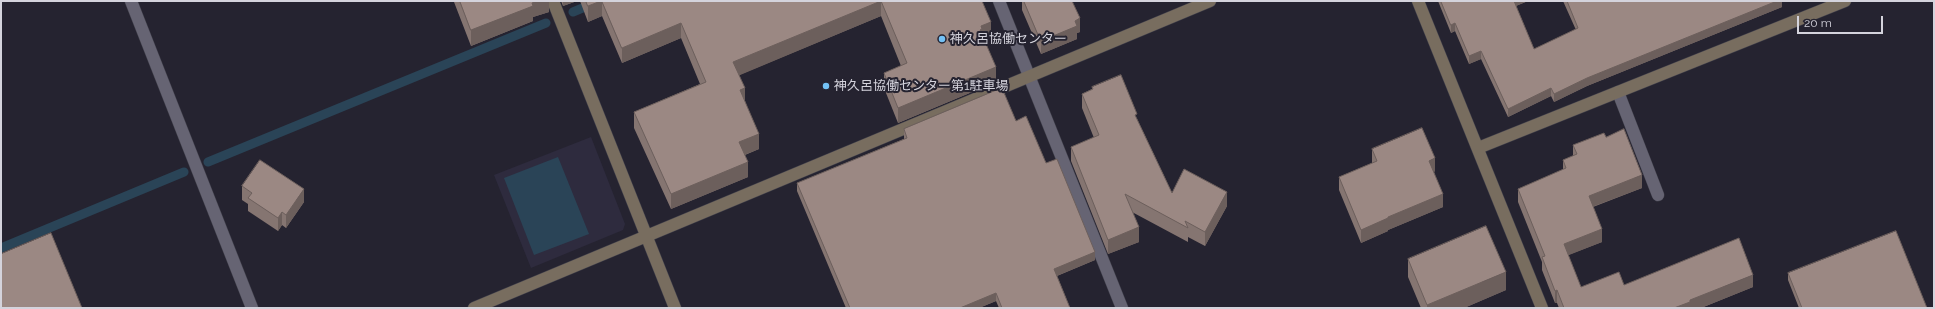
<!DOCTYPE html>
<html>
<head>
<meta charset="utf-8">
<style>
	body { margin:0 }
	#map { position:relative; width:1935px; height:309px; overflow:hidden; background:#252330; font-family:Raleway,sans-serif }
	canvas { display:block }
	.frame { position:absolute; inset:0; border:2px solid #d4d3dc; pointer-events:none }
	.scale { position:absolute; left:1797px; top:16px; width:86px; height:18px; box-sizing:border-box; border:2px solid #d4d3dc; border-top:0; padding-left:5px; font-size:12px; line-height:14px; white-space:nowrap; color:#d4d3dc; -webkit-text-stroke:3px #252330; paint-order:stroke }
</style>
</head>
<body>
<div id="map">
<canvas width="1935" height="309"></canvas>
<div class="frame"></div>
<div class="scale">20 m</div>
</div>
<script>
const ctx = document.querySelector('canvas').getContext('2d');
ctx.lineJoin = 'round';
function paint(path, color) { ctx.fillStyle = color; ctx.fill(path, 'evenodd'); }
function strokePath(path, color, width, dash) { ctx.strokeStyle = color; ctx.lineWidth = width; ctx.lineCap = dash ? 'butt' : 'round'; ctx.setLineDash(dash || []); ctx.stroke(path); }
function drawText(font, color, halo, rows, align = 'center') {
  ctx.font = font + ' Raleway,"Noto Sans JP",sans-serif'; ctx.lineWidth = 4; ctx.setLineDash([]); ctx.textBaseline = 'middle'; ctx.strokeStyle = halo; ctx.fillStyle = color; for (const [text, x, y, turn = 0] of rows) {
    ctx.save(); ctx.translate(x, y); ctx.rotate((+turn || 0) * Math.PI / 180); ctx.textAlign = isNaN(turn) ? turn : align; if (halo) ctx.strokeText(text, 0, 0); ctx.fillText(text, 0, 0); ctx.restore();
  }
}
const built = new Path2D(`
	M591 137 625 224 623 230 531 268 494 175Z`);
const water = new Path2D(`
	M558 157 589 234 534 255 504 178Z`);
const stream = new Path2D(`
	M573 12 599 1
	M208 162 546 23
	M1 248 184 172`);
const street = new Path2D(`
	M131 1 252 308
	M999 1 1122 308
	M1618 92 1658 195`);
const secondary = new Path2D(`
	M553 1 675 308
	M1418 1 1542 308
	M1478 148 1845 1
	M474 308 1210 1`);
const wall = new Path2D(`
	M454 1H549V12L533 17V21L471 46 454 2Z
	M561 1H577L563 6Z
	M580 1H982L991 37 984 40 996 82 898 123 884 88V73L901 66 881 16 739 75 745 101 759 149 745 155 748 177 671 209 634 128V112L700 84 681 38 622 63 602 16 588 22Z
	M1022 1H1072L1080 32 1077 33V39L1041 54 1022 10Z
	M1438 1H1528L1516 6 1534 49 1576 30 1563 1H1782V7L1587 86 1554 102 1551 96 1508 117 1481 59 1469 64 1455 31 1451 33Z
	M1092 87 1137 119 1172 193 1227 206 1205 246 1188 237V242L1132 212 1139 242 1108 254 1071 161V147L1094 138 1082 108V94L1092 89Z
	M1016 121 1046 163 1095 260 1057 276 1070 308H999L996 301 979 308H846L797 191V183L904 139V129Z
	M1606 137 1642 188 1593 207 1602 242 1568 255 1581 287 1624 285 1753 287 1701 308H1559L1557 303H1555L1542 270V262L1518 202V189L1563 170V160L1573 156V145Z
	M1372 149 1435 171 1434 172 1443 207 1388 230V231L1361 243 1339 190V177L1372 163Z
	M242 186 304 202 286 228 282 225 278 231 248 211V204L242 200Z
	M1408 259 1506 290 1464 308H1421L1408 277Z
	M1788 273 1927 308H1799L1788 280Z`);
const shadedWall = new Path2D(`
	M537 1H549V12L533 17V21L471 46V30Z
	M563 1H577L563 6Z
	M601 1H602V16L588 22V6Z
	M881 1V16L733 78V62Z
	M1513 1H1528L1513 7Z
	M1777 1H1782V7L1587 86 1554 102V94L1587 78Z
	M1080 18V32L1077 33V39L1041 54V41Z
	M991 22V37L982 41 980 30 981 26Z
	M681 23V38L622 63V48Z
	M1455 23V31L1451 33V25Z
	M1481 51V59L1469 64V56Z
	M996 67V82L898 123V108Z
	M745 88V103L740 90Z
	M1551 88V96L1508 117V109Z
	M759 134V149L739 157V142Z
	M1435 158V171L1429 174V161Z
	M748 162V177L671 209V194Z
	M1642 175V188L1589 208V196Z
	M304 189V202L286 228V215Z
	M1227 192V206L1205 246V232Z
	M1443 194V207L1388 230V231L1361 243V230L1388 217Z
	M282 212V225L278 231V218Z
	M1139 227V242L1108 254V240Z
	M1602 229V242L1564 257V244Z
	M1095 252V260L1054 277V269Z
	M1506 272V290L1464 308H1427V305Z
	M1753 275V287L1701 308H1674L1690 300Z
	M1557 290V303H1555V291Z
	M996 293V301L979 308H960Z`);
const building = new Path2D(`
	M460 1H537L532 3 533 6 471 30Z
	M586 1H601L588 6Z
	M602 1H982L991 22 981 26 982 29 980 30 996 67 898 108 884 73 907 63 881 1 733 62 745 88 740 90 759 134 739 142 748 162 671 194 634 112 706 82 681 23 622 48Z
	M1024 1H1072L1080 18 1075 21 1077 26 1041 41Z
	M1441 1H1514L1534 49 1578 28 1567 1H1777L1587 78 1554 94 1551 88 1508 109 1481 51 1469 56 1455 23 1451 25Z
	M1121 75 1137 114 1135 115 1172 193 1184 169 1227 192 1205 232 1185 221 1188 228 1125 194 1139 227 1108 240 1071 147 1099 135 1082 94 1093 89 1092 87Z
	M1002 88 1016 121 1026 116 1046 163 1057 159 1095 252 1054 269 1070 308H1002L996 293 960 308H850L797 183 907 138 904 129Z
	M1422 128 1435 158 1429 161 1443 194 1388 217V218L1361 230 1339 177 1377 161 1372 149Z
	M1624 129 1642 175 1589 196 1602 229 1564 244 1581 287 1619 272 1624 285 1739 238 1753 275 1690 300V302L1674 308H1564L1557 290 1555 291 1542 257 1545 256 1518 189 1566 168 1563 160 1577 154 1573 145 1604 133 1606 137Z
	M260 160 304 189 286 215 282 212 278 218 248 198 252 193 242 186Z
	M1486 226 1506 272 1427 305 1408 259Z
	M1896 231 1927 308H1802L1788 273Z
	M51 233 82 308H1V254Z`);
const markers = [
	[942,39,4,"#73c1f5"],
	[826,86,4,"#73c1f5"]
];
const poiNames = [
	["神久呂協働センター",950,39],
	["神久呂協働センター第1駐車場",834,86]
];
paint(built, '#2e2b3e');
paint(water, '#2a4457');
strokePath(stream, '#2a4457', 9);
strokePath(street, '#41404b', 13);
strokePath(secondary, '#41404b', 13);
strokePath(street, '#666473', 12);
strokePath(secondary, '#786d5f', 12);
paint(wall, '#857571');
paint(shadedWall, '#6c5f5c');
paint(building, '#9b8883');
strokePath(building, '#6c5f5c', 1);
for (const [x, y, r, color] of markers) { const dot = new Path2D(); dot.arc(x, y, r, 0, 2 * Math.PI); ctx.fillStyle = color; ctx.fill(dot); strokePath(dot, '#252330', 1.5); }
drawText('13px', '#d4d3dc', '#252330', poiNames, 'left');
</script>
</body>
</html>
